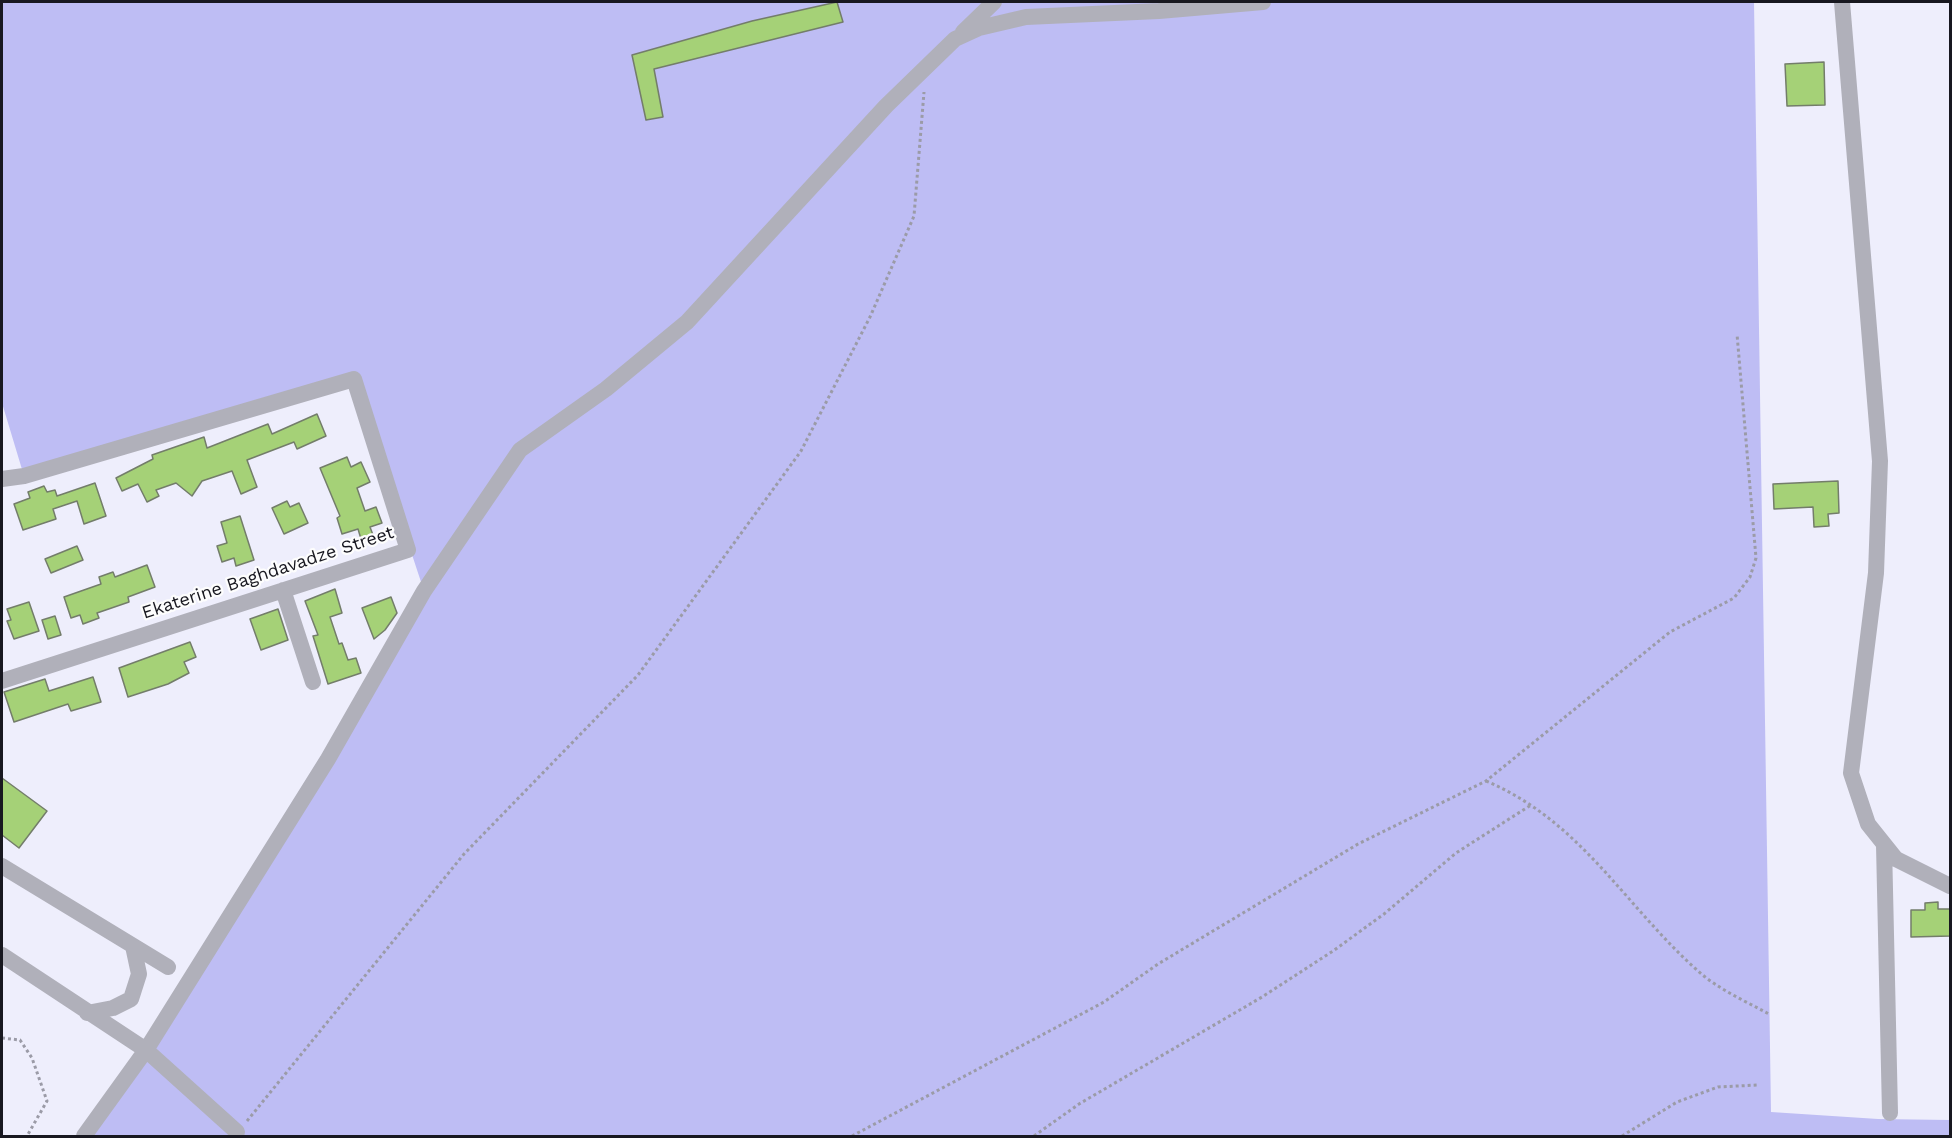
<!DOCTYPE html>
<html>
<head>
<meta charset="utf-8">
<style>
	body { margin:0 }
	#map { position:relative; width:1952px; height:1138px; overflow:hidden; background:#eeeefc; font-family:"Work Sans",sans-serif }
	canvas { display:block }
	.frame { position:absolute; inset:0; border:3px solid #181820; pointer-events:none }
</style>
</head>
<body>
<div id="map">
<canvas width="1952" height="1138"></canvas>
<div class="frame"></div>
</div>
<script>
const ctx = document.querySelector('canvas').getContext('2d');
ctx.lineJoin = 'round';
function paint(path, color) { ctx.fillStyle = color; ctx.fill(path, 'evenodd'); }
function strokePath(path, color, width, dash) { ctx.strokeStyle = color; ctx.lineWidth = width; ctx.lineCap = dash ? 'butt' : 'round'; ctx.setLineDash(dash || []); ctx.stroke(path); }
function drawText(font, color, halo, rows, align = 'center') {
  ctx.font = font + ' "Work Sans",sans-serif'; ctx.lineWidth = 4.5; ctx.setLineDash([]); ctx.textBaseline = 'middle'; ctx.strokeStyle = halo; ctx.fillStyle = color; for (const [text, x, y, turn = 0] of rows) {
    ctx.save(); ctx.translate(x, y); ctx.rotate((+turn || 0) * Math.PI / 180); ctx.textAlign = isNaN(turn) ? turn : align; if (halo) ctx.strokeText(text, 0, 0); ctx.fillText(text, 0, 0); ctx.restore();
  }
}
const green = new Path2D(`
	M2 2H1754L1771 1112 1878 1119 1950 1120V1136H84L424 591 354 379 24 476 2 403Z`);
const building = new Path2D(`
	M837 2 843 22 654 69 663 117 646 120 632 55 752 21Z
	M1824 62 1825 105 1787 106 1785 64Z
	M317 414 326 436 297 449 294 442 247 460 257 487 241 494 232 471 202 481 192 496 176 483 156 490 159 496 147 502 138 484 122 491 116 478 153 459 152 455 204 437 207 448 268 424 272 434Z
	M347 457 351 467 361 462 370 482 357 488 365 511 376 507 382 523 370 527 373 535 361 539 358 529 342 534 337 518 340 516 320 468Z
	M1838 481 1839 513 1828 514 1829 526 1814 527 1813 507 1774 509 1773 484Z
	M95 483 106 516 84 524 77 501 53 509 56 519 23 530 14 504 30 498 28 492 44 486 47 492 55 490 57 496Z
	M287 501 290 507 299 503 308 523 284 534 272 508Z
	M240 516 254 560 236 566 234 558 222 562 217 546 227 543 221 522Z
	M77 546 83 560 51 573 45 559Z
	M147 565 155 587 128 597 129 602 97 613 99 618 83 624 80 615 71 618 64 597 101 584 99 577 113 572 115 577Z
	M335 589 342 613 330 617 339 644 342 643 348 660 356 658 361 673 328 684 313 636 318 635 305 601Z
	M391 597 397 613 385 630 374 639 362 608Z
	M29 602 39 631 14 639 7 621 11 620 7 609Z
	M278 609 288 640 261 650 250 619Z
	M55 616 61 635 48 639 42 620Z
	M190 642 196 657 184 662 189 673 168 684 128 697 119 668Z
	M93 677 101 702 71 711 68 704 14 722 4 692 45 679 49 691Z
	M2 778 47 811 19 848 2 835Z
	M1938 902V909H1950V936L1911 937V910H1925V903Z`);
const path = new Path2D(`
	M1486 781C1581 821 1625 906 1698 971 1718 989 1745 1001 1769 1014
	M2 1038 20 1040 32 1058 47 1101 27 1136
	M247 1121 464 854 638 675 801 451 870 317 914 216 924 92
	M852 1136 1104 1002 1158 964 1358 844 1486 781 1670 632 1734 598 1750 577 1756 558 1737 334
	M1034 1136 1079 1104 1262 997 1333 951 1384 914 1456 853 1531 805
	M1622 1136 1677 1102 1718 1087 1757 1085`);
const street = new Path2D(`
	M1842 2 1880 461 1876 573 1851 773 1868 824 1896 859 1950 886
	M963 32 994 2
	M2 479 24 476 354 379 408 550 2 681
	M283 590 313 682
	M1884 845 1890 1113
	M2 866 168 967
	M2 955 146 1050 237 1132
	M87 1013 113 1008 131 999 139 974 133 946
	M84 1136 146 1050 328 759 424 591 520 450 606 389 687 322 886 106 955 39 979 28 1026 17 1159 11 1263 2`);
const streetNames = [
	["Ekaterine Baghdavadze Street",268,573,-18]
];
paint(green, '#bebdf4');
paint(building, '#a5d177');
strokePath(building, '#737d6a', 1.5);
strokePath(path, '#9b9ba7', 3, [3, 3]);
strokePath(street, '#b0b0ba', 16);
drawText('18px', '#181820', '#fdfdfd', streetNames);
</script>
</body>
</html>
